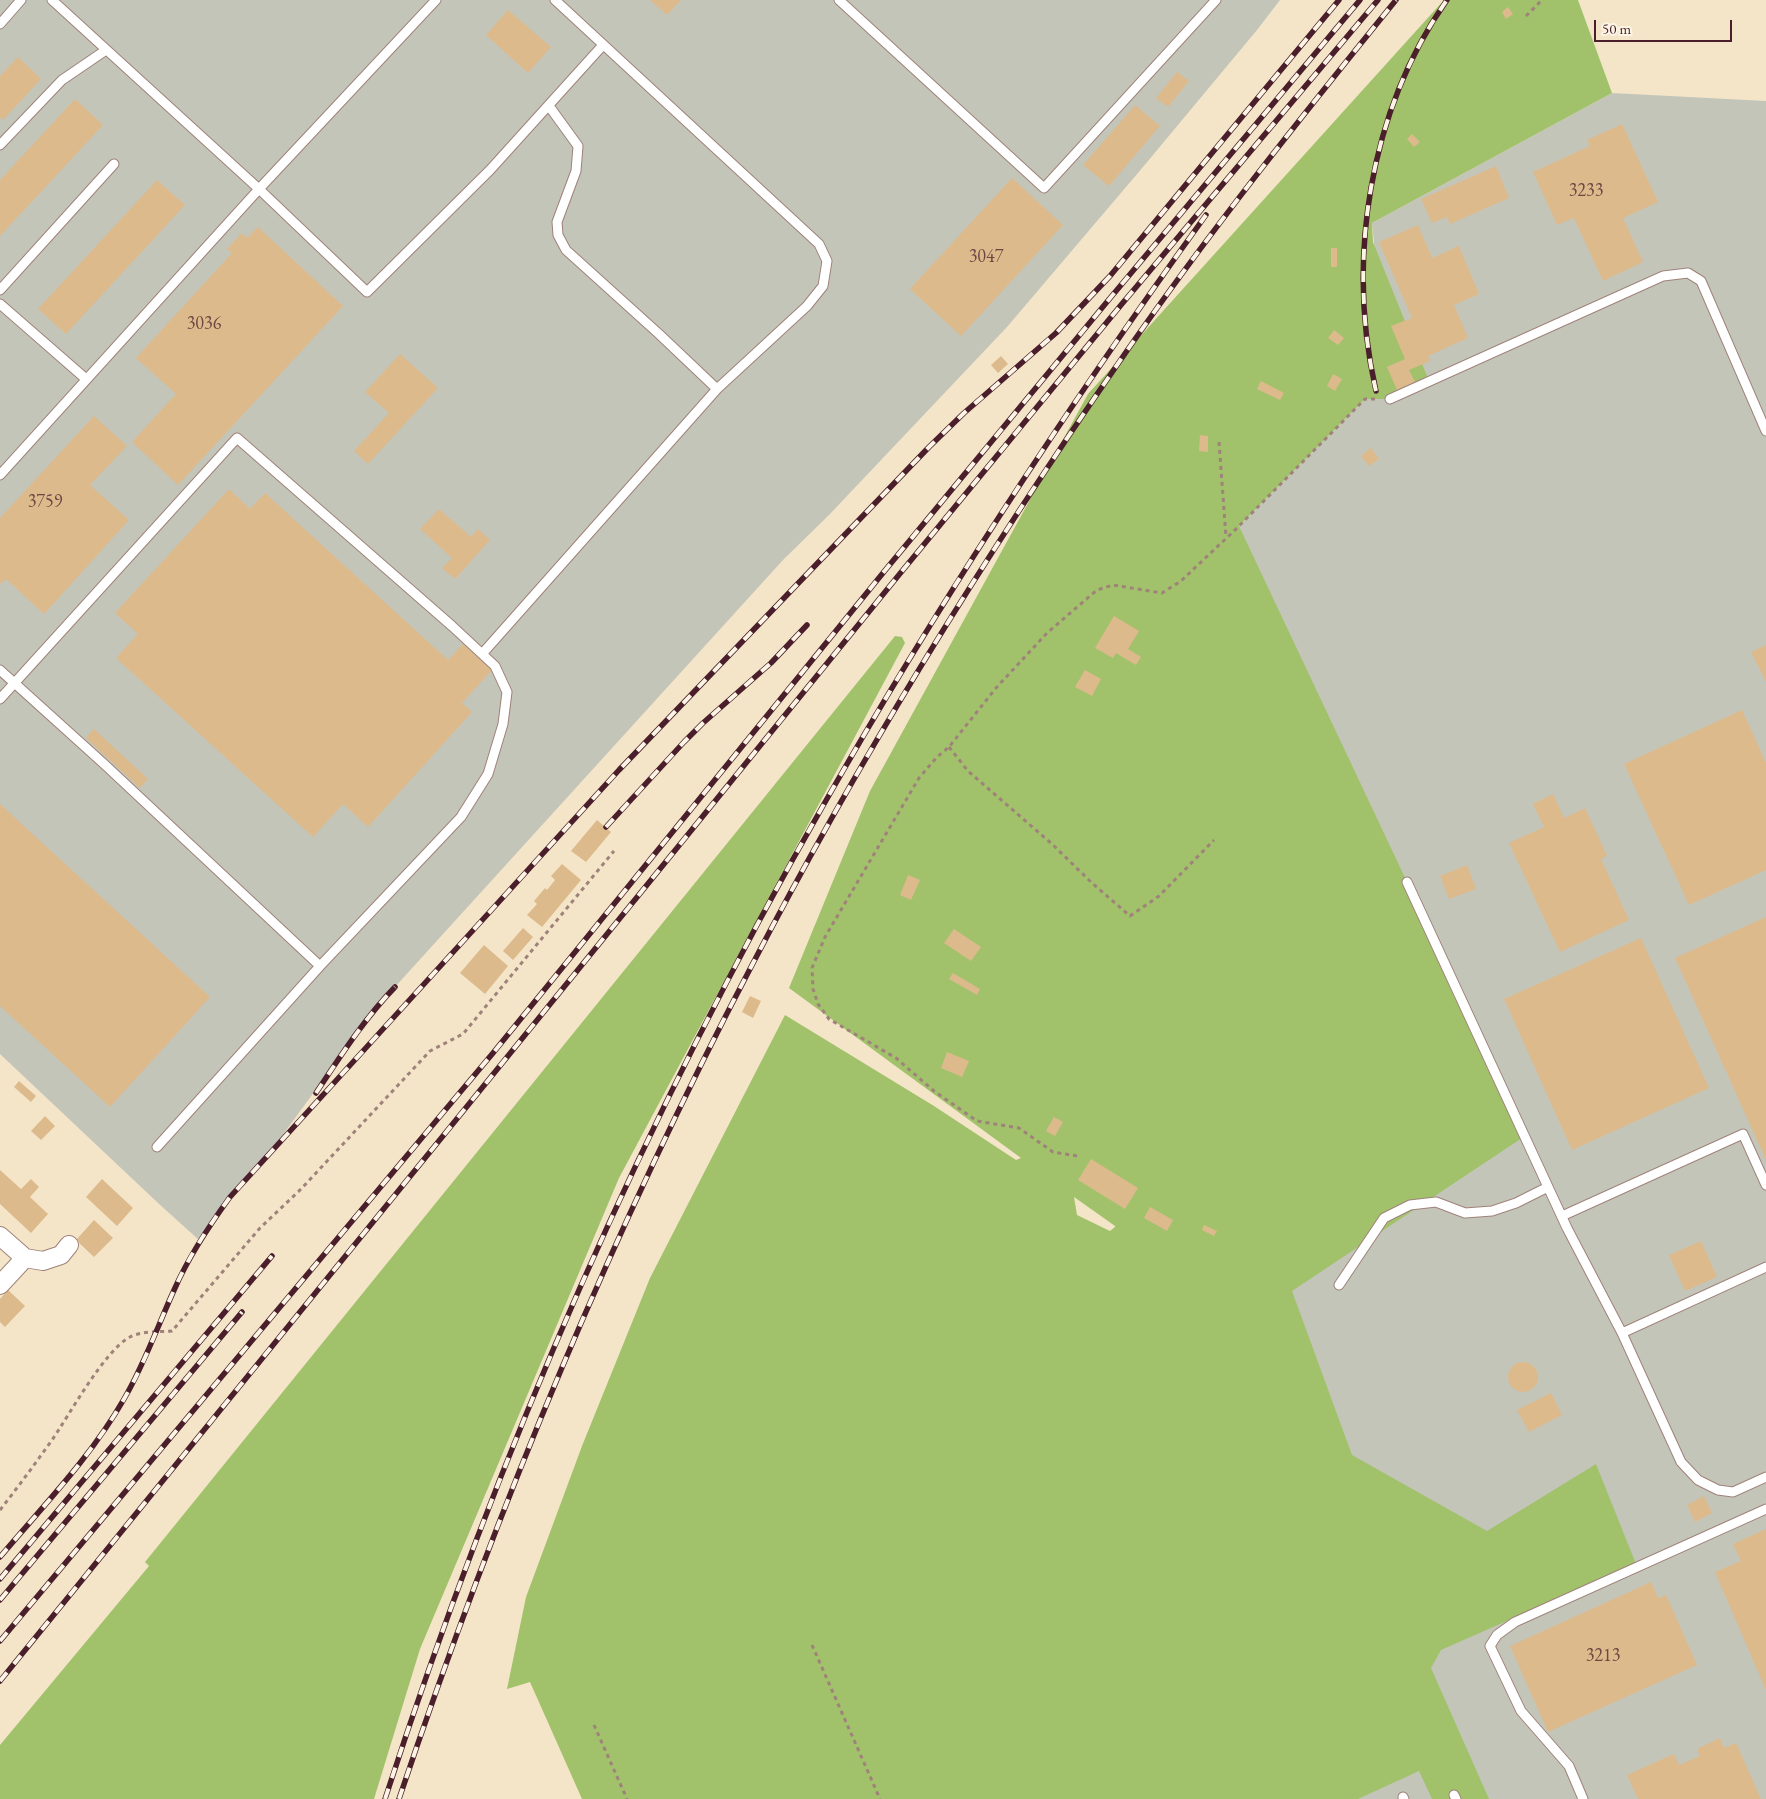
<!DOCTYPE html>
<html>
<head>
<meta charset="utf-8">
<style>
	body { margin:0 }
	#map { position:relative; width:1766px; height:1799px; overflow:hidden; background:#f4e5c9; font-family:"EB Garamond",serif }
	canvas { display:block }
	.scale { position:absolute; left:1594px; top:20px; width:138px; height:22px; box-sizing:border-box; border:2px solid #4a1f2b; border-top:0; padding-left:6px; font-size:15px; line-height:18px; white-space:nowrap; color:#4a1f2b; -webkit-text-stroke:4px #fcf5e5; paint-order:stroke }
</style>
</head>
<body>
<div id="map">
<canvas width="1766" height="1799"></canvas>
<div class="scale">50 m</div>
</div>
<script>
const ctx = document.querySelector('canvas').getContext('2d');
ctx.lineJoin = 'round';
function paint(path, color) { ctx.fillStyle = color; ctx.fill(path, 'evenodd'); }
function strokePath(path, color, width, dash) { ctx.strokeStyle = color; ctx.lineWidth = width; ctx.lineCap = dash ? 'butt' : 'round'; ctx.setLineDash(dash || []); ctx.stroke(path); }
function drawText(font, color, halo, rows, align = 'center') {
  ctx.font = font + ' "EB Garamond",serif'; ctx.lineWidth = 5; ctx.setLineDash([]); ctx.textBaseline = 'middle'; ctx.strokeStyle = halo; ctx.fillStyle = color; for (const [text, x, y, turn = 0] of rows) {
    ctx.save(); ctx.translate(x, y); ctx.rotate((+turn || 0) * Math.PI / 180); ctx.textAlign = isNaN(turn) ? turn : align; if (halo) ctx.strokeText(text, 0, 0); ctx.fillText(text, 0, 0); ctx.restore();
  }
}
const industrial = new Path2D(`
	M0 0H1280L1257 30 1143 167 1007 327 829 515 783 560 374 1010 271 1151 230 1197 200 1241 158 1203 0 1054Z
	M1612 93 1766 101V1799H1282L1245 1322 1239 526 1365 399H1390L1372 223Z`);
const green = new Path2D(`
	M1444 0H1578L1612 93 1372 223 1373 242 1429 381 1390 399H1365L1239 526 1407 882 1525 1136 1292 1291 1352 1455 1487 1531 1596 1464 1636 1564 1441 1650 1431 1668 1489 1799H1432L1419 1771 1358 1799H582L530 1682 507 1689 526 1597 582 1446 650 1278 785 1015 934 1106 1016 1160 1021 1158 789 988 870 791 1088 394ZM1074 1197 1115 1226V1227L1110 1231 1077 1215Z
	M895 636 902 637 905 643 619 1178 420 1649 374 1799H0V1745L149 1566 145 1562Z`);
const building = new Path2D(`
	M650 0H681L667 15Z
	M1508 7 1513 14 1506 19 1502 12Z
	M508 10 551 47 528 73 486 35Z
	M18 57 41 79 3 120 0 117V76Z
	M1177 72 1189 81 1168 107 1156 98Z
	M75 99 103 125 0 236V180Z
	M1135 105 1160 126 1109 186 1083 165Z
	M1622 124 1658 202 1623 218 1643 262 1603 281 1574 218 1557 225 1533 172 1590 146 1587 140Z
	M1412 134 1420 142 1414 147 1407 139Z
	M1496 166 1509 198 1450 224 1447 217 1432 223 1421 199Z
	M1012 178 1063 225 961 336 910 289Z
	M157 180 185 205 66 334 38 309Z
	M1418 225 1432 258 1459 246 1479 294 1454 305 1468 338 1428 356 1430 361 1409 370 1415 382 1397 390 1387 367 1405 359 1391 326 1412 318 1379 242Z
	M258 227 343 306 178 485 132 442 176 394 136 358 232 253 227 249 242 233 247 238Z
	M1331 248H1337V267H1331Z
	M1334 330 1344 338 1338 345 1328 338Z
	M400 354 438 388 368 464 354 451 389 413 365 392Z
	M1001 356 1008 364 998 373 991 365Z
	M1333 374 1342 379 1335 391 1327 386Z
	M1261 381 1284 393 1280 400 1257 389Z
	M94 416 127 446 90 485 129 520 44 614 6 579 0 584V518Z
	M1200 435 1208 436V452L1199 451Z
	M1371 448 1379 459 1369 466 1361 456Z
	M229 489 250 509 265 493 448 660 463 644 492 670 462 703 472 712 368 827 343 804 313 837 116 658 138 634 115 613Z
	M439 509 471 537 478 529 490 540 455 579 442 568 452 558 420 529Z
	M1114 616 1139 631 1128 649 1141 657 1136 665 1116 653 1113 658 1095 648Z
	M1766 645V682L1751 652Z
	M1085 670 1101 679 1092 696 1075 687Z
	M1742 710 1766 763V870L1689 905 1624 764Z
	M94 729 148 779 140 788 86 738Z
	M1553 794 1564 818 1585 808 1607 856 1601 859 1629 920 1560 952 1509 843 1544 827 1533 804Z
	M0 804 210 997 110 1107 0 1006Z
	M597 820 611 832 586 862 571 851Z
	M562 864 581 880 542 927 527 915 537 904 534 901 545 888 547 890 555 880 551 876Z
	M1467 865 1476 889 1449 899 1440 876Z
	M908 875 920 880 911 900 900 895Z
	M1766 917V1160L1675 958Z
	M523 928 533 937 513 960 503 951Z
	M954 929 981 947 971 961 944 943Z
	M1641 938 1709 1088 1572 1150 1504 999Z
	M484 945 508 966 485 994 460 973Z
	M953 973 980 989 977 995 949 979Z
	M750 996 761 1001 753 1018 742 1012Z
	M947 1052 969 1061 962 1077 941 1068Z
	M19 1081 36 1096 31 1102 14 1087Z
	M45 1116 55 1126 41 1140 31 1131Z
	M1054 1117 1063 1122 1055 1136 1046 1131Z
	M1091 1159 1138 1188 1125 1209 1078 1180Z
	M0 1170 21 1189 31 1179 39 1187 30 1197 48 1214 31 1233 0 1204Z
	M102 1179 133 1208 117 1226 86 1197Z
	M1150 1207 1173 1220 1167 1231 1144 1218Z
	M94 1220 113 1238 94 1257 76 1240Z
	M1204 1225 1217 1231 1214 1236 1202 1230Z
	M1701 1241 1717 1277 1685 1291 1669 1255Z
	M8 1290 25 1306 5 1327 0 1322V1299Z
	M1508 1377a15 15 0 1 1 30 0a15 15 0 1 1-30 0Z
	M1551 1393 1562 1415 1529 1432 1517 1410Z
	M1704 1496 1712 1513 1695 1522 1687 1505Z
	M1766 1529V1690L1715 1572 1741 1561 1733 1544Z
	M1651 1582 1658 1598 1666 1595 1697 1665 1548 1732 1510 1646Z
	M1720 1738 1724 1748 1736 1743 1761 1799H1638L1627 1775 1674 1754 1679 1765 1700 1756 1697 1749Z`);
const path = new Path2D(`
	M1526 16 1542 0
	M1219 442 1226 537
	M949 747 968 771 1052 844 1092 883 1130 916 1159 896 1214 840
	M1077 1156 1053 1152 1019 1128 977 1121 934 1091 896 1058 829 1019 818 1004 813 989 812 968 825 937 919 778 937 757 949 747 996 688 1047 633 1097 590 1113 585 1162 593 1181 581 1234 531 1365 399H1379
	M0 1510C18 1487 35 1464 52 1440 70 1414 104 1351 130 1337 141 1331 159 1332 172 1331L260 1228 301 1189 430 1051 463 1034 614 851
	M812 1645 880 1799
	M594 1725 627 1799`);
const service = new Path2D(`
	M52 0 259 189 367 292 490 170 603 45
	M839 0 1044 188 1216 0
	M0 24 21 0
	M549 106 578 146 576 171 557 222 558 235 566 250 659 334 717 389
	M0 145 62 80 106 50
	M0 290 114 164
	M0 304 86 379
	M1390 399 1663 276 1688 273 1701 281 1766 431
	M0 475 259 189 436 0
	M482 654 717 389 807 306 823 286 827 261 819 244 555 0
	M0 670 103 763 320 966
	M0 699 237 438 452 626 495 666 507 692 503 724 488 774 461 817 320 966 157 1147
	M1407 882 1567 1228 1622 1333
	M1562 1216 1743 1134 1766 1185
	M1766 1267 1622 1333 1681 1462 1698 1480 1718 1490 1733 1492 1766 1477
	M1339 1285 1384 1218 1410 1205 1436 1202 1465 1213 1492 1211 1516 1203 1548 1187
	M1454 1795 1456 1799
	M1403 1797 1404 1799
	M1583 1799 1569 1766 1521 1711 1490 1646 1497 1635 1515 1622 1766 1509`);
const minor = new Path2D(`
	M0 1236 25 1258 43 1261 61 1255 69 1245
	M0 1285 25 1258`);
const rail = new Path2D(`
	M1376 391C1346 260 1369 111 1447 0
	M606 827 684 742 703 723 771 663 807 625
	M316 1093C340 1057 364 1019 395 987
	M0 1557C43 1506 91 1457 124 1399 145 1363 158 1325 175 1288 189 1256 209 1226 230 1197L619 770 929 447 964 413 1056 333 1110 276 1339 0
	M0 1579 272 1256
	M0 1600 242 1312
	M0 1641 493 1053 887 568 1111 297 1360 0
	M0 1681 898 576 1121 305 1378 0
	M385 1799C497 1454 644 1119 824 804 940 600 1069 405 1206 215
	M399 1799C495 1513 611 1234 751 967 861 755 988 551 1124 355 1209 232 1302 116 1396 0`);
const numberNames = [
	["3233",1586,191],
	["3047",986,257],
	["3036",204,324],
	["3759",45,502],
	["3213",1603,1656]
];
paint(industrial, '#c4c5b9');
paint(green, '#a1c26b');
paint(building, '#ddba8c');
strokePath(service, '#9f827a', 11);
strokePath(minor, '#9f827a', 20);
strokePath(path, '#9f827a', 3, [4, 4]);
strokePath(service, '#fff', 9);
strokePath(minor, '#fff', 18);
strokePath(rail, '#4a1f2b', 5.5);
strokePath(rail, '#fcf5e5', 4, [11]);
drawText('18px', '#6f4643', null, numberNames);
</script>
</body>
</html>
